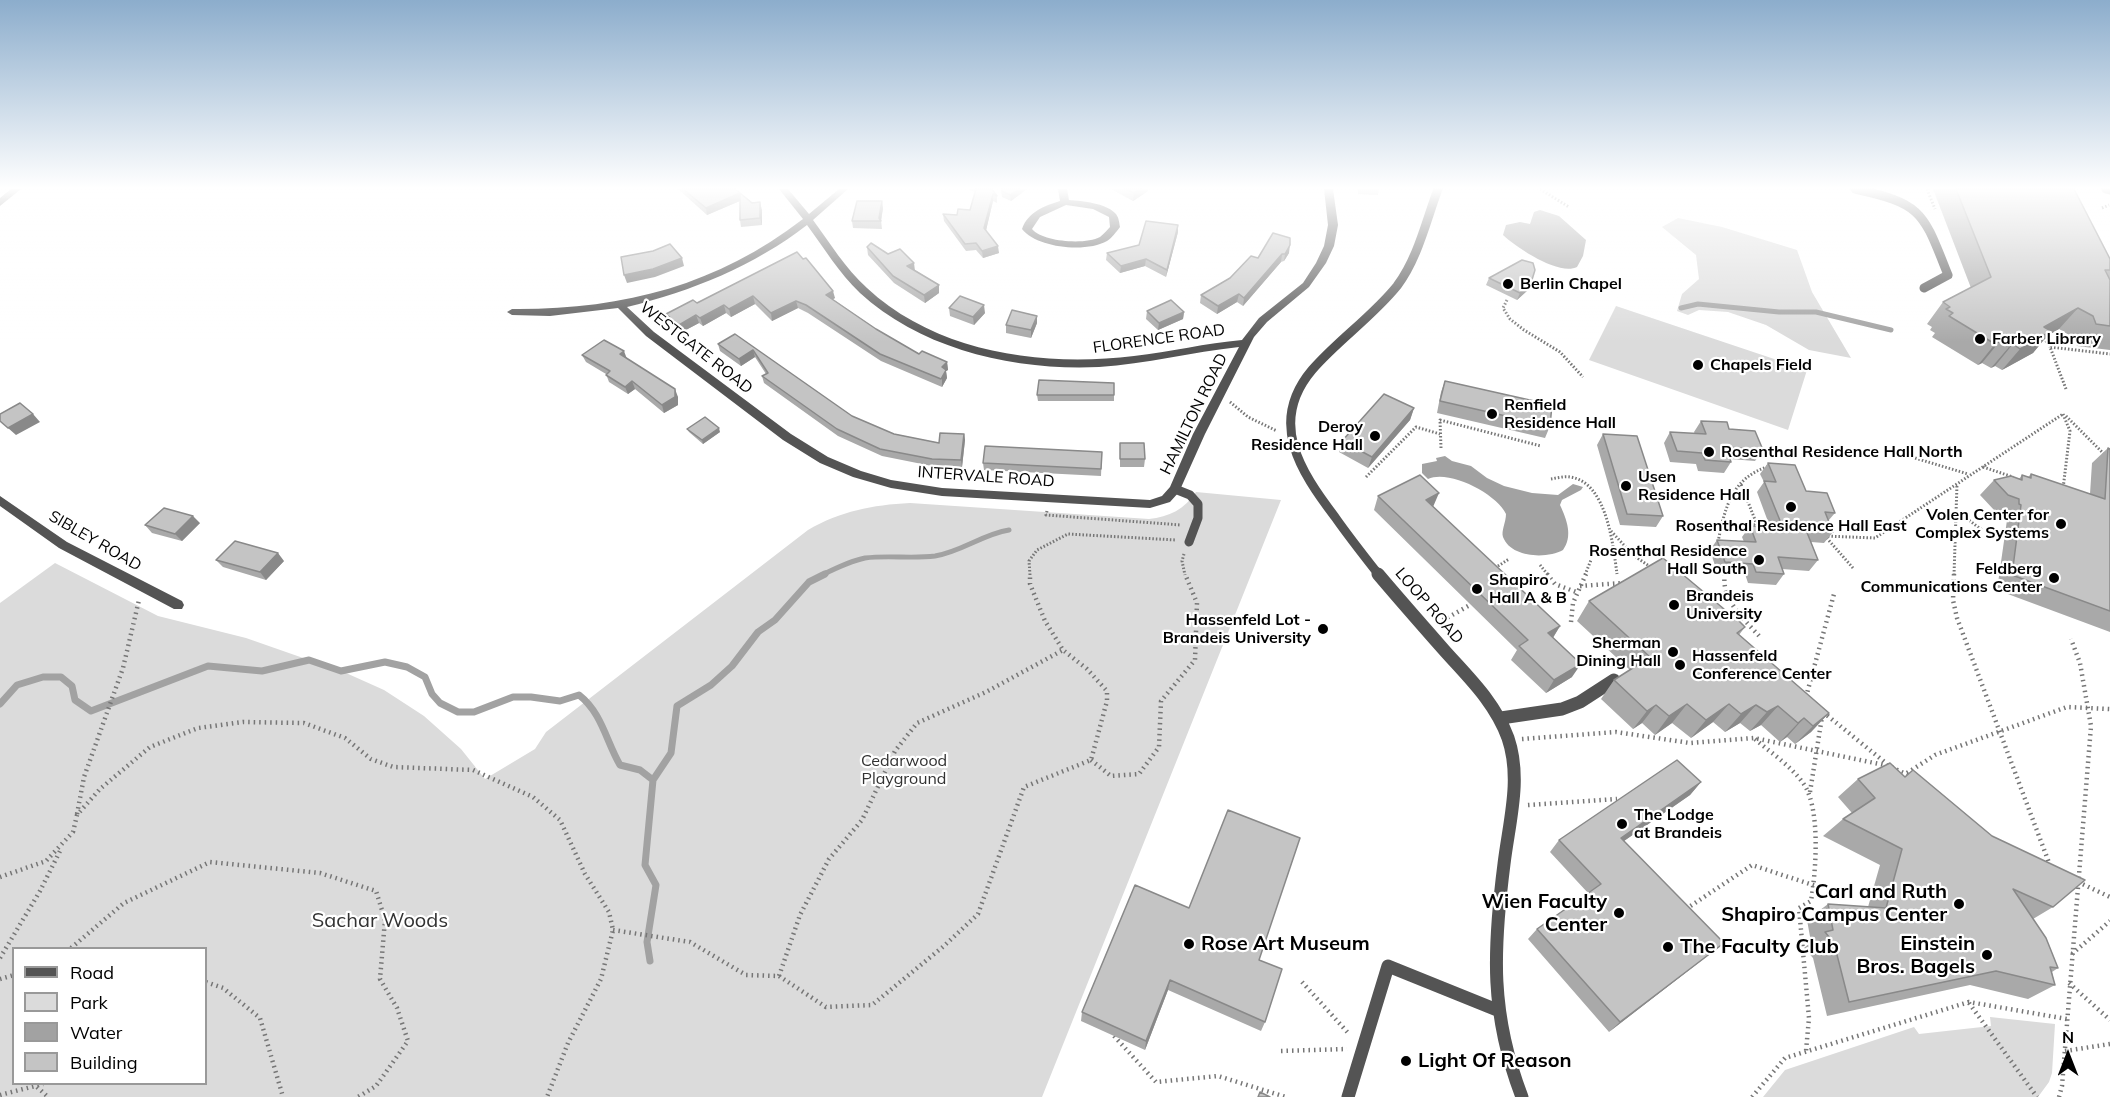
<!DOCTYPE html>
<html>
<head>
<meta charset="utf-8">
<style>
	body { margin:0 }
	#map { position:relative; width:2110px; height:1097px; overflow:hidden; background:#fff; font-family:Mulish,sans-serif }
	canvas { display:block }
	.legend { position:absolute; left:12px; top:947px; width:195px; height:138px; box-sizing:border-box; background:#fff; border:2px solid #999; margin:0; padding:8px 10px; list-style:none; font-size:18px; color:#000 }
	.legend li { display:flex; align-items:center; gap:12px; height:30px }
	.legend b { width:30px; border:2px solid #999 }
	.north { position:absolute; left:2038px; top:1025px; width:60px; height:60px; -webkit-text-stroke:4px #fff; paint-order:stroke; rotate:0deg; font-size:16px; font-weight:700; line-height:24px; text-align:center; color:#000 }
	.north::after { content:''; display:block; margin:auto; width:21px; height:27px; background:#000; clip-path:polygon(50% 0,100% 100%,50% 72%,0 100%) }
</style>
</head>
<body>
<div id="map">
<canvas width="2110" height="1097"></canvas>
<ul class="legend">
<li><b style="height:8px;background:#545454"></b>Road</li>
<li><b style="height:16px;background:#dbdbdb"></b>Park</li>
<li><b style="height:16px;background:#a2a2a2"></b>Water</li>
<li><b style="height:16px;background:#c4c4c4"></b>Building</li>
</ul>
<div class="north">N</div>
</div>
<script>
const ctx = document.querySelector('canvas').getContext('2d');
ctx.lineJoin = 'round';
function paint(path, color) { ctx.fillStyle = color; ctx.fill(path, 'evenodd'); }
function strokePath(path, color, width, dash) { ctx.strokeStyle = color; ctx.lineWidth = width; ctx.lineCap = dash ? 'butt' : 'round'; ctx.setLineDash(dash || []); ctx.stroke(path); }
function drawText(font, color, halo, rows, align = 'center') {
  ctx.font = font + ' Mulish,sans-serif'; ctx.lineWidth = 4.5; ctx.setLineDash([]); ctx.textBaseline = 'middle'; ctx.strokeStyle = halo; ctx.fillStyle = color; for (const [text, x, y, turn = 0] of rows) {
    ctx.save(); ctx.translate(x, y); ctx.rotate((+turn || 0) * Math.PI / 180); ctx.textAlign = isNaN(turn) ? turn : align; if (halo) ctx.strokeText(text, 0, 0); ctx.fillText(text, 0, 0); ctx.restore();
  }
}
const green = new Path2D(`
	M1678 218 1722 227 1797 250 1812 292 1851 358 1809 350 1766 325 1728 312 1699 310 1688 315 1677 311 1682 294 1699 279 1696 255 1662 227Z
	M1616 306 1807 370 1788 430 1589 360Z
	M1196 492 1281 500 1042 1097H0V603L55 563 158 616 246 638 346 673 384 690 424 716 461 749 485 779 535 749 546 732 808 530C841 511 872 505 910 503L1149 519C1169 517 1185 509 1196 492ZM14 948H206V1084H14Z
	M1990 1017 2055 1024 2052 1073 2049 1082 2038 1097H1763L1785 1070 1914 1027 1919 1034 1991 1026Z`);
const water = new Path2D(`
	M1540 210 1559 216 1586 240 1583 256 1577 267C1559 276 1517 248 1503 235L1506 225 1520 222 1530 224 1534 212Z
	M1445 456 1452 461 1471 466 1487 478 1504 486 1532 493 1558 495 1573 484 1583 487 1581 490 1562 500 1560 505C1567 520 1573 536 1563 550 1547 559 1511 558 1503 537 1501 531 1506 522 1506 514 1497 494 1449 469 1428 479L1422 473V464L1437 461 1436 458Z`);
const streamFar1 = new Path2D(`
	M1681 308 1698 304 1779 312H1816L1891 330
	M822 575C836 568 850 561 865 558 888 555 912 559 935 556 961 552 983 534 1009 530`);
const stream = new Path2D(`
	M0 704 17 685 43 677H61L72 686 75 700 91 711 208 666 262 671 309 660 341 671 385 662 407 667 425 677 432 694 440 703 458 712H474L513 697H531L560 701 579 695C602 713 606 741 620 765L640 770 653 780 645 865 656 885 647 942 650 961
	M653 780 671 753 677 706 711 685 732 666 758 632 775 620 809 582 825 574`);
const pathFar1 = new Path2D(`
	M1540 189 1569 207
	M1927 189 1935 209
	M2102 208 2109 205
	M1507 300 1503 308 1510 319 1524 330 1560 352 1583 377
	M2042 335 2050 347
	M2066 389 2050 347 2110 354
	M1230 402 1248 417 1277 431
	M2063 414 2070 431 2063 489
	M2066 416 2110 460
	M1441 448 1440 420 1541 446
	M1895 452 1968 474
	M1983 467 2013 477
	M1366 477 1416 427 1440 434
	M1551 479C1557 478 1564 476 1570 477 1607 482 1613 545 1617 574
	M1047 511 1046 515 1181 525
	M1958 512 1982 530
	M1722 523 1757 525 1741 484
	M1611 531 1633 555 1652 568
	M1718 542C1725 507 1732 477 1770 466
	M1184 554 1182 561 1185 575
	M1540 565 1548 575
	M1495 568 1509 559
	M1853 568 1825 536 1875 538 2063 414
	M1030 575 1029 561 1037 550 1068 534 1176 540
	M1585 575 1591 560
	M1954 575 1957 484`);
const path = new Path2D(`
	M1547 574 1555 584 1576 592
	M1725 574C1720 599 1746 621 1761 638
	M1954 574 1953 600 1957 618 2051 868
	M1580 586 1623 583
	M1571 622 1573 603 1586 574
	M1438 623 1470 605
	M1806 697 1834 594
	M1823 712 1887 764
	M1522 739 1616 732 1690 743 1754 738 1889 766 1910 776
	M1755 739C1771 753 1790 765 1803 783 1821 807 1816 872 1811 901L1799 908 1809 1018 1806 1051
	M1091 760 1111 776 1139 774 1159 747 1161 701 1195 660 1197 603 1185 574
	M1907 773 1935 755 2067 707 2110 709
	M1810 792 1822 717
	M1528 805 1617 799
	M77 814 84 777 123 668 139 600
	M0 877 46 861 73 832 77 815 100 789 150 747 198 728 243 722 304 723 345 738 371 759 393 767 473 770 533 797 560 820 585 874 609 912 613 930 601 979 568 1043 547 1097
	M2078 882 2110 897
	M1686 909 1752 865 1816 886
	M613 930 690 942 746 975 779 976 826 1007 872 1005 944 946 978 914 1024 787 1091 760 1107 701V691L1087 669 1063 650 1045 621 1030 584V574
	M71 948 124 903 210 862 320 873 376 891 385 920 380 979 397 1008 408 1041 376 1086 358 1097
	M2072 954 2110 921
	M0 958 40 891 61 849
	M779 976 800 915 829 859 862 820 895 751 917 723 986 692 1063 650
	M0 979 14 975
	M206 982 223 988 260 1018 283 1097
	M1302 982 1350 1035
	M2069 983 2110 1020
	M1969 1003 2037 1097
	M1114 1036 1156 1082 1218 1076 1286 1097
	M1281 1051 1347 1049
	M2065 1051 2110 1044
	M37 1087 48 1097
	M0 1095 43 1084
	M1752 1097 1785 1058 1969 1002 2067 1019
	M2059 1097 2062 1086 2091 726 2080 663 2071 639`);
const laneFar1 = new Path2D(`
	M1855 189C1924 204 1923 213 1948 275L1924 288
	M2106 189 2110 190
	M1175 489 1190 495 1198 504V518L1189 542
	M1379 575C1364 556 1349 537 1335 517 1300 471 1268 422 1312 370 1338 340 1372 317 1397 286 1418 258 1426 221 1438 189`);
const lane = new Path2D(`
	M1378 574C1400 600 1422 625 1444 650 1468 677 1495 702 1508 738 1522 779 1509 822 1504 864 1493 950 1490 1014 1522 1097
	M1501 718 1562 709 1580 702 1614 680
	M1348 1097 1388 966 1497 1010`);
const street = new Path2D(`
	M11 189H21L0 206V198Z
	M779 189H788L809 214 839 189H848L813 220C830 243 845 268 867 288 937 353 1042 367 1134 356 1170 352 1206 343 1242 340L1259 318 1303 283 1316 263 1324 246 1328 225 1324 189H1333L1338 225 1334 246 1326 263 1309 287 1267 322 1254 337 1205 434 1179 492 1170 502 1150 508 942 496 891 488 853 477 820 463 783 440 646 336 618 308 550 316 512 315 507 312 512 309C621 310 716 286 803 219ZM807 225C824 248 839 273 860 293 922 350 1016 371 1099 367 1146 364 1192 352 1239 347L1193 434 1170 487 1162 496 1150 500 942 488 891 480 861 471 828 457 791 434 654 332 627 307C692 291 754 266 807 225Z
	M1058 189H1067L1069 200C1083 201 1105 203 1115 213 1119 217 1119 222 1120 227 1116 232 1112 238 1107 241 1086 253 1037 248 1022 229 1028 212 1044 206 1060 201ZM1066 205 1093 209 1109 217 1110 227C1107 230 1104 234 1100 237 1085 245 1043 242 1032 229L1040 217Z
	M0 496 67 542 182 601 184 605 182 609H174L59 548 0 506Z`);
const wall = new Path2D(`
	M678 189H735L762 210V225L741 227 740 220V201L707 215Z
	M967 189H992L997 196V203L993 201 986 230 999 253 983 258 976 250 966 251 944 221 943 214 957 215 970 210 975 192Z
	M1001 189H1027L1011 201 1002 197Z
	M1111 189H1148V191L1133 201Z
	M1358 189H1379L1378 195 1358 194Z
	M1933 189H2074L2110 259V350L2077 346 2074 338 2059 329 2047 336 2033 353 2002 370 1995 366 1991 368 1982 363 1978 365 1932 337 1935 333 1930 330 1932 327 1927 324 1943 302 1971 288Z
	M883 208 881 220 882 229 853 228 852 221Z
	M1178 232 1166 277 1145 266 1120 273 1106 260 1107 253 1139 245Z
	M867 247 915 270 939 285V293L925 303 894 283 868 255Z
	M797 252 835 298 833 299 876 329 919 354 947 362 948 370 946 371 947 378 942 387 881 361 808 313 798 308 772 321 755 304 731 317 726 313 703 326 699 323 682 332 669 322 666 314 697 303Z
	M1289 253 1284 261 1281 262 1243 306 1237 302 1217 314 1200 303 1201 295 1230 278 1258 258Z
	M1489 278 1528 290 1517 300 1486 285Z
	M949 308 985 313 974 325 950 316Z
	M1147 311 1184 312 1183 319 1158 330 1146 319Z
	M1037 323 1031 338 1006 333V325Z
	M735 334 852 416 894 434 939 443 964 434 965 440 962 467 932 466 882 456 838 436 764 383 762 376 766 374 755 357 741 366 720 351 718 344Z
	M582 355 626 359 678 397V405L664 413 635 389 628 394 609 382 606 374 586 362Z
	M1445 381 1550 426 1545 438 1437 413 1441 392Z
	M1114 383V401H1038L1037 395Z
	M1414 408 1410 420 1368 468 1339 452 1342 441Z
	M1701 421 1729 429 1763 450 1755 461 1730 459 1731 462 1724 473 1698 471 1696 464 1670 462 1664 443 1670 432 1695 434 1694 432Z
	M687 429 720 432 703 444 689 432Z
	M1603 434 1663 516 1656 527 1620 525 1597 445Z
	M1120 443 1145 459 1144 467H1120Z
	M2108 448 2110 449V632L1997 590 2007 520 2004 519 2005 514 1994 510 1980 495 1994 480 2019 479 2022 475 2028 477 2031 474 2090 494 2092 463Z
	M1102 452 1101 476 984 470 983 463Z
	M1768 463 1835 513 1828 521 1833 532 1824 543 1811 542 1818 560 1809 571 1782 569 1784 574 1776 585 1748 583 1745 574 1717 572 1710 550 1717 540 1744 542 1742 537 1750 526 1770 527 1757 492 1764 482 1760 474Z
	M1378 496 1433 507 1560 626 1553 638 1572 677 1546 693 1511 660 1517 650 1374 510Z
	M200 523 182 541 152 533 145 525Z
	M216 560 284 561 266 580 223 567Z
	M1589 601 1739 621 1745 627 1739 635 1829 713 1811 732 1795 744 1787 737 1780 742 1761 725 1750 731 1740 723 1725 732 1713 722 1691 738 1672 723 1655 735 1642 723 1633 729 1601 699 1614 680 1630 670 1577 621Z
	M1858 779 2053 907 2033 919 2058 968 2052 972 2055 985 2028 999 1970 985 1827 1016 1813 958 1804 948 1811 942 1807 920 1828 904 1868 907 1880 865 1823 836 1843 819 1852 813 1838 797Z
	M1701 782 1690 795 1624 841 1711 953 1609 1032 1528 939 1537 929 1588 893 1550 852 1559 840Z
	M1135 885 1259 960 1265 1022 1261 1031 1168 990 1145 1050 1081 1021 1082 1012Z`);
const shadedWall = new Path2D(`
	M1019 189H1027L1011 201 1010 195Z
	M1141 189H1148V191L1133 201 1134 193Z
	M740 193 742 200 707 215 706 208Z
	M993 194V201L985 235 984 228Z
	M882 201 883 208 881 221 879 218Z
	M760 202 762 210V225L760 218Z
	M1178 225V232L1166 277 1167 270Z
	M1290 245 1289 253 1284 261 1285 254Z
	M998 246 999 253 983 258 982 251Z
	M1282 254 1281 262 1243 306 1244 298Z
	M682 258 684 266 655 277 627 283 624 275Z
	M1146 259 1145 266 1120 273 1121 266Z
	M914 263 915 271 907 266Z
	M1531 283 1528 290 1517 300 1520 293Z
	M939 285V293L925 303 924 295Z
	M833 291 835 298 828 302 826 295Z
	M1239 294 1237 302 1217 314 1218 306Z
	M753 296 755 304 731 317 729 309Z
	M796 301 798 308 772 321 771 313Z
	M724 305 726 313 703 326 700 318Z
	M984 305 985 313 974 325 973 317Z
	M2078 308 2059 329 2047 336 2033 353 2002 370 2020 349 2044 327Z
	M1184 312 1183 319 1158 330 1159 323Z
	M696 315 699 323 682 332 679 325Z
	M1037 316V323L1031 338V330Z
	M2000 341 1982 363 1978 365 1995 344Z
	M2013 344 1995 366 1991 368 2009 347Z
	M753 350 755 357 741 366 739 359Z
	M624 351 627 359 620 354Z
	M947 362 948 370 946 371 947 378 942 387V367Z
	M632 381 635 389 628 394 625 387Z
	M675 389 678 397V405L664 413 662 405Z
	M1414 408 1410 420 1368 468 1372 457Z
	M33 414 40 422 16 435 8 428Z
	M719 428 720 432 703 444 702 440Z
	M964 434 965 440 962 467 961 460Z
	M1439 493 1433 507 1426 500Z
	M193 516 200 523 182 541 175 534Z
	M278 553 284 561 266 580 260 572Z
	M1560 626 1552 639 1548 633Z
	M1581 664 1572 677 1546 693 1554 680Z
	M1687 704 1672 723 1655 735 1669 716Z
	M1729 704 1713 722 1691 738 1706 720Z
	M1656 705 1642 723 1633 729 1647 711Z
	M1756 705 1740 723 1725 732 1741 714Z
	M1778 706 1761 725 1750 731 1767 712Z
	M1829 713 1811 732 1795 744 1813 726Z
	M1804 718 1787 737 1780 742 1798 723Z
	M1701 782 1690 795 1611 850 1621 838Z
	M1724 943 1711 953 1609 1032 1620 1022Z
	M1170 980 1168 990 1145 1050 1146 1041Z`);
const building = new Path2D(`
	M683 189H735L740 193 706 208Z
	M976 189H992L997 196 993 194 984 228 998 246 982 251 976 243 965 244 943 214 957 215 958 209 970 210Z
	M1002 189H1019L1010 195 1002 191Z
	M1125 189H1141L1134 193Z
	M1956 189H2074L2110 259V270H2105L2110 280V326L2096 324 2093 316 2078 308 2044 327 2051 331 2020 349 2013 344 2009 347 2000 341 1995 344 1949 316 1953 313 1946 309 1950 307 1943 302 1991 277Z
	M740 193 752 203 760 202V218L740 220Z
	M857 201H882L879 218 881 221H852Z
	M1146 221 1178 225 1167 270 1146 259 1121 266 1107 253 1139 245Z
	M1273 233 1290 238V245L1285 254H1282L1244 298 1239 294 1218 306 1201 295 1230 278 1251 256 1258 258Z
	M871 243 888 254 900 249 914 263 907 266 939 285 924 295 893 276 867 247Z
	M670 244 682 258 653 269 624 275 621 257 653 251Z
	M797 252 803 259 806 258 833 291 826 295 876 329 919 354 922 351 947 362 942 367 946 370 941 379 880 354 806 305 796 301 771 313 753 296 729 309 724 305 700 318 696 315 679 325 666 314 693 300 697 303Z
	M1522 260 1533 263 1535 270 1531 283 1520 293 1489 278Z
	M960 296 984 305 973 317 949 308Z
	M1171 300 1184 312 1159 323 1147 311Z
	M1012 310 1037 316 1031 330 1006 325Z
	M735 334 852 416 894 434 939 443 940 433 964 434 961 460 932 459 880 449 837 429 762 376 768 373 753 350 739 359 718 344Z
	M604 340 624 351 620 354 675 389V397L662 405 632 381 625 387 606 375 610 371 582 355Z
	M1039 380 1114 383V395H1037Z
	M1445 381 1552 405 1550 426 1440 401Z
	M1384 394 1414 408 1372 457 1342 441Z
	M20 403 33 414 8 428 0 421V414Z
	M705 417 719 428 702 440 687 429Z
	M1701 421 1727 422 1729 429 1755 431 1763 450 1726 447 1731 462 1705 460 1702 453 1677 451 1670 432 1706 434Z
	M1603 434 1637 436 1663 516 1627 514Z
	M1120 443H1144L1145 459H1120Z
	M985 446 1102 452 1101 469 983 463Z
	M2108 448 2110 449V611L2012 575 2021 505 2019 504V499L2008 495 1994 480 2011 476 2022 480V475L2031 478V474L2105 499Z
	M1768 463 1795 465 1806 491 1827 493 1835 513 1825 512 1833 532 1806 530 1818 560 1778 557 1784 574 1756 572 1753 564 1725 562 1717 540 1756 542 1750 526 1783 528 1764 481 1776 482Z
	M1420 475 1439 493 1426 500 1560 626 1548 633 1581 664 1554 680 1519 646 1528 640 1378 496Z
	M164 508 193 516 175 534 145 525Z
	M235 541 278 553 260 572 216 560Z
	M1663 558 1730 614 1738 615 1739 621 1745 627 1737 633 1829 713 1813 726 1804 718 1798 723 1778 706 1767 712 1756 705 1741 714 1729 704 1706 720 1687 704 1669 716 1656 705 1647 711 1614 680 1650 657 1589 601Z
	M1677 760 1701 782 1621 838 1724 943 1620 1022 1537 929 1601 884 1559 840Z
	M1890 763 1905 777 1913 770 1992 836 2085 880 2053 907 2013 889 2046 938 2058 968 2050 967 2055 985 1996 971 1849 1002 1834 943 1825 932 1833 930 1828 904 1886 908 1902 849 1843 819 1875 798 1858 779Z
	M1228 810 1300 838 1259 960 1282 969 1265 1022 1170 980 1146 1041 1082 1012 1135 885 1189 908Z
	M1260 1092 1270 1097H1258Z`);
const markers = [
	[1508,284,6,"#000"],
	[1980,339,6,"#000"],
	[1698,365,6,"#000"],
	[1492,414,6,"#000"],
	[1375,436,6,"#000"],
	[1709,452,6,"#000"],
	[1626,486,6,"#000"],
	[1791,507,6,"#000"],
	[2061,524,6,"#000"],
	[1759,560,6,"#000"],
	[2054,578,6,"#000"],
	[1477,589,6,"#000"],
	[1674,605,6,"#000"],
	[1323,629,6,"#000"],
	[1673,652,6,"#000"],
	[1680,665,6,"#000"],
	[1622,824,6,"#000"],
	[1959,904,6,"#000"],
	[1619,913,6,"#000"],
	[1189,944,6,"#000"],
	[1668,947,6,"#000"],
	[1987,955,6,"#000"],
	[1406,1061,6,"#000"]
];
const poiNames = [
	["Berlin Chapel",1520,284],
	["Farber Library",1992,339],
	["Chapels Field",1710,365],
	["Renfield",1504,405],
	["Residence Hall",1504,423],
	["Deroy",1363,427,"right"],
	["Residence Hall",1363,445,"right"],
	["Rosenthal Residence Hall North",1721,452],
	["Usen",1638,477],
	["Residence Hall",1638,495],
	["Volen Center for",2049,515,"right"],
	["Complex Systems",2049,533,"right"],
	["Rosenthal Residence Hall East",1791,526,"center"],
	["Rosenthal Residence",1747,551,"right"],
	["Hall South",1747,569,"right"],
	["Feldberg",2042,569,"right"],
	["Communications Center",2042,587,"right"],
	["Shapiro",1489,580],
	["Hall A & B",1489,598],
	["Brandeis",1686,596],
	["University",1686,614],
	["Hassenfeld Lot -",1311,620,"right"],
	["Brandeis University",1311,638,"right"],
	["Sherman",1661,643,"right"],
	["Dining Hall",1661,661,"right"],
	["Hassenfeld",1692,656],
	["Conference Center",1692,674],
	["The Lodge",1634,815],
	["at Brandeis",1634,833]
];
const streetNames = [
	["FLORENCE ROAD",1159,339,-8],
	["WESTGATE ROAD",696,348,38],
	["HAMILTON ROAD",1194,414,-64],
	["INTERVALE ROAD",986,477,4],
	["SIBLEY ROAD",95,541,30],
	["LOOP ROAD",1429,606,49]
];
const parkNames = [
	["Cedarwood",904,761],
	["Playground",904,779]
];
const nearPoinames = [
	["Carl and Ruth",1947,892],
	["Shapiro Campus Center",1947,915],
	["Wien Faculty",1607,902],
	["Center",1607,925],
	["Rose Art Museum",1201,944,"left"],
	["Einstein",1975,944],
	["Bros. Bagels",1975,967],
	["The Faculty Club",1680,947,"left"],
	["Light Of Reason",1418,1061,"left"]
];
const nearParknames = [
	["Sachar Woods",380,921]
];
paint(green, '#dbdbdb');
paint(water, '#a2a2a2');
strokePath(streamFar1, '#a2a2a2', 5);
strokePath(stream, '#a2a2a2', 7);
strokePath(pathFar1, '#767676', 3, [1.5, 2]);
strokePath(path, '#767676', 4.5, [1.5, 4]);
strokePath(laneFar1, '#545454', 9);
strokePath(lane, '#545454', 13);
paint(street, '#545454');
paint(wall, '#a9a9a9');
paint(shadedWall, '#898989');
paint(building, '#c4c4c4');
strokePath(building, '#898989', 1.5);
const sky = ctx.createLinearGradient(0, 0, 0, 342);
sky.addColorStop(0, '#8cadcc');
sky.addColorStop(0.55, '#fff');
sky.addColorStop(1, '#ffffff00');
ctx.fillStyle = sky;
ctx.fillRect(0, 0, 2110, 342);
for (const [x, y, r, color] of markers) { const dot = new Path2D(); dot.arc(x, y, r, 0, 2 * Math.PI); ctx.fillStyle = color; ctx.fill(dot); strokePath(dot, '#fff', 2); }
drawText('bold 16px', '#000', '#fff', poiNames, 'left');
drawText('16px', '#000', '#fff', streetNames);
drawText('16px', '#323232', '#fff', parkNames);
drawText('bold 20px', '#000', '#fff', nearPoinames, 'right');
drawText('20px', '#323232', '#fff', nearParknames);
</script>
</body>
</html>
